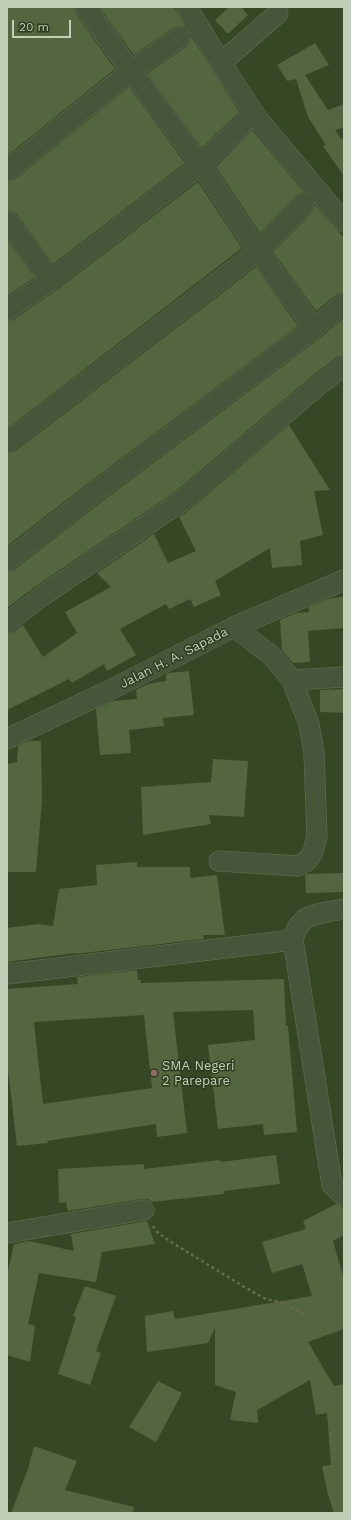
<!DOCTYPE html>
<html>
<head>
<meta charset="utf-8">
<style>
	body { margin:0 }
	#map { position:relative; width:351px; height:1520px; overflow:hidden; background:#354725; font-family:"Work Sans",sans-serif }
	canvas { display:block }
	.frame { position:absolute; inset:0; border:8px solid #c2cfb8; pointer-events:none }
	.scale { position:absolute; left:12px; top:20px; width:59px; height:18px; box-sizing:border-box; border:2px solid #c2cfb8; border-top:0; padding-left:5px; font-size:12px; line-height:14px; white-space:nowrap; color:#c2cfb8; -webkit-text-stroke:3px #2c3c1e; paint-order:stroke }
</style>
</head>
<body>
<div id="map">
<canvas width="351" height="1520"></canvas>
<div class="frame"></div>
<div class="scale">20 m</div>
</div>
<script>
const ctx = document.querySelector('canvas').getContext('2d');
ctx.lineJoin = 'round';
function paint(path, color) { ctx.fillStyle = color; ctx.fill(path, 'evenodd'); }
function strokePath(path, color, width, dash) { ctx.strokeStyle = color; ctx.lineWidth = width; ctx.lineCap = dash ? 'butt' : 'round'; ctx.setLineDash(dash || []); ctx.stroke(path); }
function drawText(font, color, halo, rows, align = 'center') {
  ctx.font = font + ' "Work Sans",sans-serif'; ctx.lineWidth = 3; ctx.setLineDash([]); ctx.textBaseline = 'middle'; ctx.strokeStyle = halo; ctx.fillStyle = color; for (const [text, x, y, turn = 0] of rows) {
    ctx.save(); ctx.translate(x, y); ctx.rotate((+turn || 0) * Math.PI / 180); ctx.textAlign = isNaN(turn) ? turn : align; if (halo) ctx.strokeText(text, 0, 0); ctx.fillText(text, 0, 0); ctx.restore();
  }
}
const building = new Path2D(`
	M7 7H74L76 14 115 69 7 156Z
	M99 7H174L186 27 179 26 173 28 134 55Z
	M229 7H241L248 15 228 34 215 20Z
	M191 36 240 113 235 116 202 148 147 74 187 46 190 42Z
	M315 43 329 65 305 75 328 110 344 104V127L335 130 341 139 344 138V176L323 146 326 145 308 117 296 79 287 81 277 65Z
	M129 87 185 163 53 264 16 214 12 211 7 210V182L14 180Z
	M252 130 305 193H301L296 196 260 233 216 167Z
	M198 182 242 248 7 429V321L13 320 58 289Z
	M315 205 344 238V292L337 294 316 311 273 252 312 212Z
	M7 240 35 277 7 296Z
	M256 267 298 326 95 478 7 546V454L14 452Z
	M344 318V355L337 357 312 376 175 492 36 586 7 608V572L14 570 109 496 321 337Z
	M289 425 330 490 314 491 323 535 300 541 302 565 272 568 270 548 215 581 221 595 194 607 190 599 169 609 166 604 120 629 136 655 107 671 104 664 72 683 69 679 7 710V634L14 632 23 625 43 657 77 633 65 612 111 587 97 573 154 534 168 563 196 551 179 517 189 510Z
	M344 597V628L308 631 310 662 293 663 282 650 280 620 296 613 309 612V607L331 598Z
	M189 671 194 715 163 718 164 726 129 730 131 753 100 755 96 709 113 701 137 699 136 690 148 684 166 681V675L168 673Z
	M344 689V713L320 712V690Z
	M29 741H41L42 799 36 872H7V764L17 762 18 746Z
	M213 759 248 761 244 817 209 815 211 824 143 835 141 787 211 782Z
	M137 862V867H190V878L217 875 225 935H203L204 939 75 954V953L7 962V928L39 924 53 926 59 889 97 885 96 865Z
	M344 873V892L306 893 305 875 307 874Z
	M137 970 138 980H141V983L284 979 286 1026H288L297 1132 264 1135 263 1124 218 1129 208 1045 255 1040 253 1010 173 1012 187 1133 157 1137 156 1124 47 1141 48 1143 17 1146 7 1061V989L78 984 77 977ZM144 1015 152 1088 43 1104 34 1022Z
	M276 1155 280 1184 224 1191V1194L152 1202 148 1199H142L68 1211 66 1202 59 1203 58 1169 144 1164V1169L220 1160 221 1162Z
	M336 1204 342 1207 344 1211V1235L333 1241 344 1279V1329L308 1342 334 1386 344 1384V1513H334L327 1491 322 1466 331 1465 327 1413 316 1415 310 1380 257 1410 258 1423 230 1420 236 1392 215 1385V1328L208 1343 147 1352 145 1316 173 1311 175 1319 312 1296 302 1264 272 1273 262 1242 306 1229 303 1221Z
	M147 1221 155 1244 102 1252 96 1282 39 1273 28 1324 35 1326 30 1362 7 1355V1276L14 1244 29 1241 74 1251 71 1234Z
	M85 1286 116 1296 96 1351 101 1353 90 1385 58 1374 76 1317 73 1316Z
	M158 1381 182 1393 156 1442 129 1427Z
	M34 1446 77 1461 65 1490 134 1507 133 1513H11L28 1469Z`);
const path = new Path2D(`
	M153 1226 157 1232 171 1242 246 1288 266 1299 288 1304 305 1316`);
const street = new Path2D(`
	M85 7 131 71 201 165 258 251 314 328
	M187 7 221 63 257 118 344 222
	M221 63 278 13
	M7 171 131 71 180 37
	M7 221 51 280
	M7 310 51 280 201 165 243 124
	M7 443 258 251 304 204
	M7 561 102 487 314 328 344 303
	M7 623 42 596 182 501 319 385 344 366
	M292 680 344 677
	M7 739 102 694 234 627 344 580
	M219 861 298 866 307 861 313 852 317 836 314 753 309 724 292 680 272 656 234 627
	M344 909C319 914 300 911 293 940L332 1185 344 1196
	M7 974 293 940
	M7 1233 144 1210`);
const markers = [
	[154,1073,4,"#8d6e63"]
];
const streetNames = [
	["Jalan H. A. Sapada",174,658,-27]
];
const poiNames = [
	["SMA Negeri",162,1066],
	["2 Parepare",162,1081]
];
paint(building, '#546640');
strokePath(street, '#657358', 21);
strokePath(path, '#686a4d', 2.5, [3, 3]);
strokePath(street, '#47563a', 20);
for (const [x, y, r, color] of markers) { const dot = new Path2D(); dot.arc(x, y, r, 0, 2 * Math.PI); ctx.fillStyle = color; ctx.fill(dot); strokePath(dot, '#2c3c1e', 1.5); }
drawText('13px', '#c2cfb8', '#2c3c1e', streetNames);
drawText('13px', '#c2cfb8', '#2c3c1e', poiNames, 'left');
</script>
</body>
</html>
